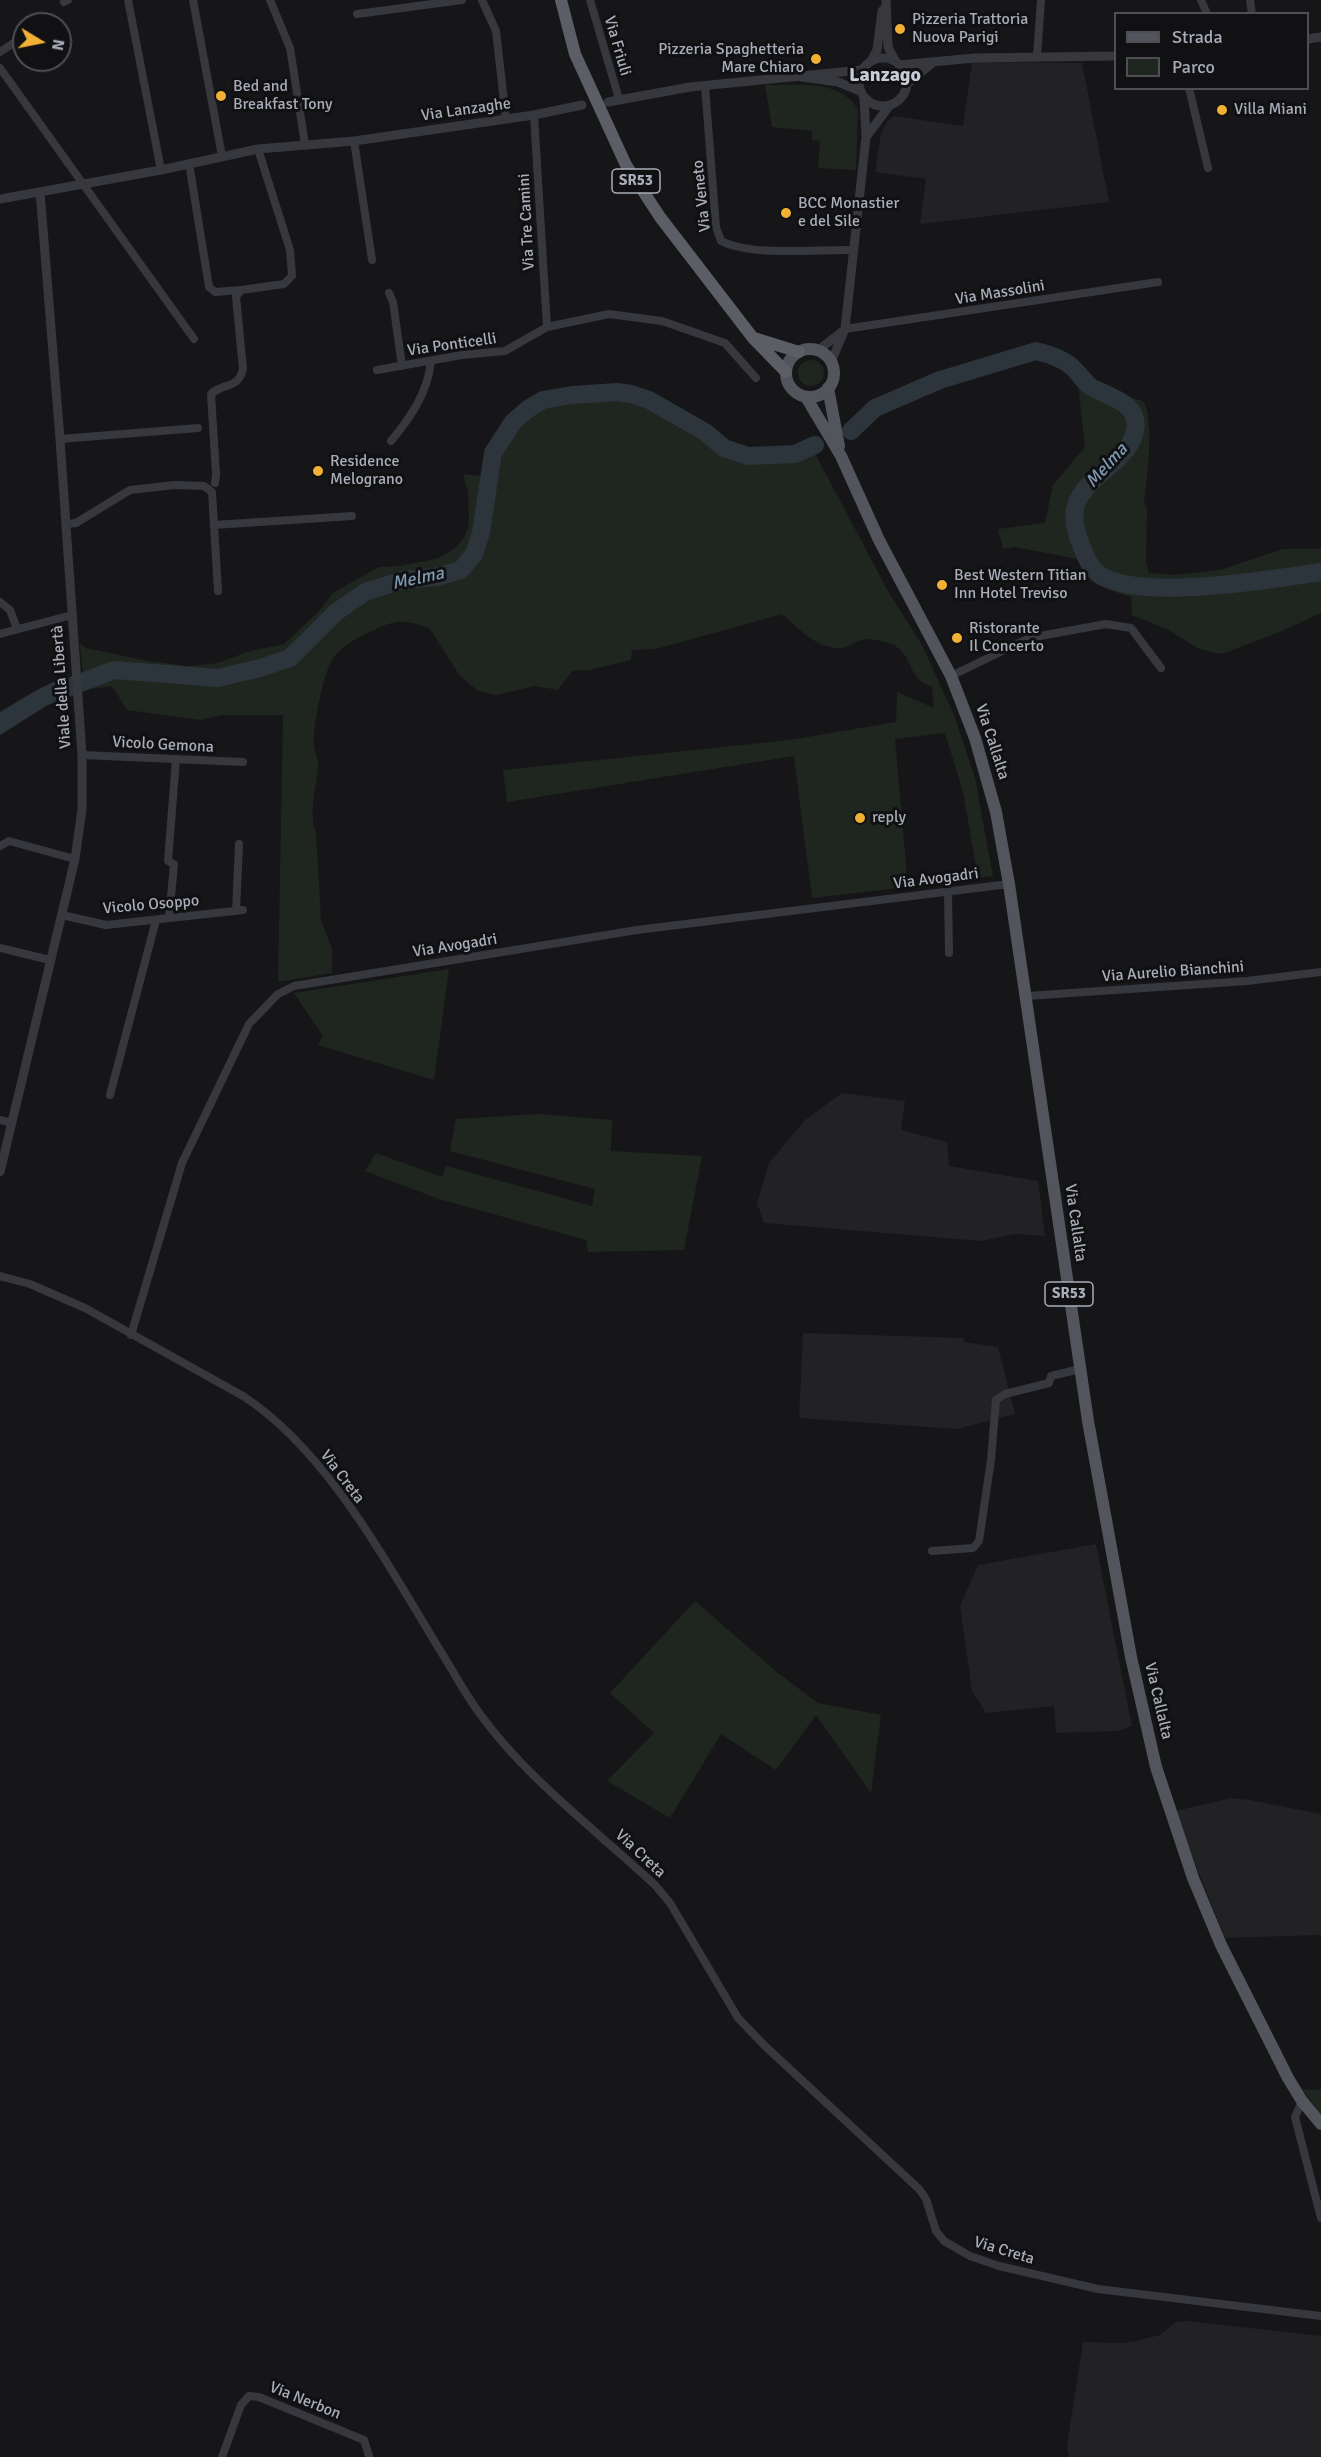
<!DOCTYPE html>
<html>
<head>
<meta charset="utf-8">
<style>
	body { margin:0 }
	#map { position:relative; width:1321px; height:2457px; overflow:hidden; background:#161618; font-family:Signika,sans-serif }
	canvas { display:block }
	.legend { position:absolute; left:1114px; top:12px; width:195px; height:78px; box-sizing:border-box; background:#111113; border:2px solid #4d4f55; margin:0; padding:8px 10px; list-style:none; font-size:18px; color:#a8adb8 }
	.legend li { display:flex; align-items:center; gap:12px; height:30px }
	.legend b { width:30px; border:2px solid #4d4f55 }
	.north { position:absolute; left:12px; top:12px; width:60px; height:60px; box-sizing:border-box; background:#111113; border:2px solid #4d4f55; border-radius:50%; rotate:100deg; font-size:16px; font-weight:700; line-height:24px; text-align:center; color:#a8adb8 }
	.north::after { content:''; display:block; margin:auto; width:21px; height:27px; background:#f2b134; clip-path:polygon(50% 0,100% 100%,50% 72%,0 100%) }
</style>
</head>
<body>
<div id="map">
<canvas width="1321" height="2457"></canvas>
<ul class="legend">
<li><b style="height:8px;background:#53555c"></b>Strada</li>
<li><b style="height:16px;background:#1e261f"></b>Parco</li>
</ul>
<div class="north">N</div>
</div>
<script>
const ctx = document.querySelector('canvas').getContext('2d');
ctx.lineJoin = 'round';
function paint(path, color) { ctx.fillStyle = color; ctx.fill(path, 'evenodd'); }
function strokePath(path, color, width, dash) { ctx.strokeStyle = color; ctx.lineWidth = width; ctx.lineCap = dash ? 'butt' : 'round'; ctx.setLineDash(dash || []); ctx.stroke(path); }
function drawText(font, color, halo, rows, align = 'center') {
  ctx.font = font + ' Signika,sans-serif'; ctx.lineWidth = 6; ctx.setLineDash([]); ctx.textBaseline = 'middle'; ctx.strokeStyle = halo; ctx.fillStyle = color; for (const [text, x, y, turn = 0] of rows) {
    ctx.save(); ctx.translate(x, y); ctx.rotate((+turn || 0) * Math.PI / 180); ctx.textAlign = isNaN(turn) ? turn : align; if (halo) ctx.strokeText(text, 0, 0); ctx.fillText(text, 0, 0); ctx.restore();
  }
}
const built = new Path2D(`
	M972 62 1082 63 1109 202 920 224 926 179 875 172 881 133 887 122 894 116 963 126Z
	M842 1093 905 1101 901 1130 947 1142 949 1166 1038 1181 1045 1236 1015 1234 980 1241 764 1223 757 1203 769 1163 805 1120Z
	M803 1333 963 1338 964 1342 998 1347 1015 1414 957 1429 799 1418Z
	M1096 1544 1132 1726 1118 1731 1056 1733 1054 1706 986 1713 972 1691 960 1606 978 1565Z
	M1231 1798 1249 1800 1321 1814V1935L1225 1938 1196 1866 1176 1811Z
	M1187 2321 1321 2336V2457H1069L1067 2446 1083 2342 1121 2343 1136 2341 1160 2335 1176 2322Z`);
const green = new Path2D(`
	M765 85C798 86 838 78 858 109L856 170 818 168 820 141 812 140V131L772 127Z
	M798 373a13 13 0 1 1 26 0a13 13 0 1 1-26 0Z
	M1076 365 1096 387 1143 401C1155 417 1147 481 1144 502L1147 510 1146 562 1149 573 1175 575 1220 570 1283 549H1321V613L1280 632 1222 654 1199 649 1169 630 1132 615 1131 597C1108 590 1087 583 1077 559L1015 547 1003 549 998 529 1045 523 1053 485 1085 447Z
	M613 389 645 395 693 422 719 441 740 451 773 454 798 449 796 443 811 446 889 593 921 643 954 715 975 778 993 876 978 878 963 792 945 733 895 739 908 887 812 898 794 756 507 802 503 770 790 740 896 722 897 692 934 708 932 687C908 679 913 658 897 647 889 642 870 637 861 640 852 643 846 650 835 648 812 645 799 628 782 614L656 649 632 650 631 660 589 670 572 671 558 690 535 686 497 695 478 691 460 676 430 629C405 618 394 620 370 632 356 638 342 646 333 658 323 674 312 729 314 747 315 753 318 758 318 765 317 787 308 810 316 833L321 920 332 949V973L278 982 283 715H222L200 720 127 710 112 686 84 690 80 644 86 648 148 661 188 666 218 663 247 652 284 644 318 612 333 593 379 567 400 566 439 558 454 549 464 538 469 524 468 492 463 474 477 476 486 472C505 398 545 392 613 389Z
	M449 969 434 1080 318 1045 323 1036 294 993Z
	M538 1114 612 1120 611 1151 702 1156 684 1250 588 1252 586 1240 439 1199 365 1171 376 1153 442 1177 446 1166 592 1206 595 1189 450 1151 456 1119Z
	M695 1601 778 1673 818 1703 881 1715 871 1793 816 1715 776 1770 721 1734 670 1818 607 1781 654 1733 610 1693Z
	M1302 2089 1321 2090V2115Z`);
const water = new Path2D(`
	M68 675 69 694 59 698 0 735V712L35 691Z`);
const river = new Path2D(`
	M851 431 875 408 940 380 1036 351C1049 354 1062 358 1072 367 1079 373 1084 382 1091 387 1109 397 1141 403 1135 431 1128 463 1086 475 1076 505 1072 519 1076 532 1081 545 1084 553 1090 567 1097 573 1136 603 1272 579 1321 572
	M46 696 114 670 218 678 260 668 290 658 335 613 365 592 403 580 436 577 461 570 474 554 481 533 493 453 513 422 528 409 543 400 572 395 617 392 631 394 649 400 705 432 724 448 748 456 795 454 815 445`);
const minor = new Path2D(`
	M128 0 161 170
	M193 0 222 156
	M270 0 290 48 305 144
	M482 0 496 31 506 119
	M590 0 619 99
	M1201 0 1207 14
	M1250 0 1252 14
	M64 2 68 0
	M357 14 462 0
	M0 52 24 36
	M1037 57 1041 0
	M0 68 194 339
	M705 86 716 227 721 241C753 257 817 249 853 250
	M1189 88 1208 168
	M534 115 547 327
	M354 141 372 260
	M189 163 209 287 215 292 241 290
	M389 293 393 302 402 366
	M845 329 1158 282
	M377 370 462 355 505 351 547 327 609 314 662 321 725 343 756 378
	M60 439 198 428
	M391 441C411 417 428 392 431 361
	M215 483 216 474 211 394C222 383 239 389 243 369L236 297 241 290 284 284 292 276 290 250 258 149
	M66 524 76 523 130 490 175 485 204 486 212 492 218 591
	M214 525 352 516
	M0 602 10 610 17 629
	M0 634 72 615
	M951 676 1029 638 1106 624 1131 628 1161 668
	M82 755 243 762
	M0 846 9 841 75 859
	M948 892 949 953
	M236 911 239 844
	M62 915 106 925 243 910
	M169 918 174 864 168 861 176 759
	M0 948 50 960
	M1027 996 1247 981 1321 972
	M110 1095 156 920
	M0 1120 12 1123
	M0 1276 30 1284 85 1308 243 1396C330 1452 392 1573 446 1660 457 1678 467 1697 480 1714 526 1778 597 1831 655 1885L670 1903 738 2018 765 2046 919 2189 926 2199 936 2231 944 2241 970 2256 999 2266 1098 2289 1321 2316
	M131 1335 182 1163 249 1024 278 994 294 986 637 930 1009 884
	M932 1551 973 1548 979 1541 991 1460 996 1400 1005 1394 1049 1383 1051 1376 1080 1369
	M1302 2101 1295 2117 1321 2218
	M222 2457 241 2405 249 2396 259 2397 364 2440 369 2456`);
const tertiary = new Path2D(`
	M886 0 888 47 896 62
	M1308 39 1321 37
	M859 82a24 24 0 1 1 48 0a24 24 0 1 1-48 0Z
	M871 61 877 50 882 11 886 7
	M899 65 975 58 1116 56
	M802 77 838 82 860 91
	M907 84 932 63
	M608 102 690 87 862 70
	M866 137 890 105
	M0 199 161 170 258 149 354 141 534 115 582 105
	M817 351 843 331
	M831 362 845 329 866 137 864 97
	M0 1172 75 859 82 809V755L60 439 40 192`);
const primary = new Path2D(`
	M786 373a24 24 0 1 1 48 0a24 24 0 1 1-48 0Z
	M828 388 839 446
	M806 397 841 456 879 540 951 676 975 738 996 812 1009 884 1088 1421 1131 1657 1156 1767 1193 1878 1221 1945 1288 2078 1302 2101 1321 2124`);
const trunk = new Path2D(`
	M561 0 575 54 626 165 660 217 753 338 786 372
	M754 338 799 352`);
const markers = [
	[900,29,6,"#f2b134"],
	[816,59,6,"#f2b134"],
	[221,96,6,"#f2b134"],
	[1222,110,6,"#f2b134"],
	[786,213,6,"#f2b134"],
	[318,471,6,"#f2b134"],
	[942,585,6,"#f2b134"],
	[957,638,6,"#f2b134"],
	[860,818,6,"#f2b134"]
];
const shields = [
	[636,181,48],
	[1069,1294,48]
];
const shieldNames = [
	["SR53",636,181],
	["SR53",1069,1294]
];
const poiNames = [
	["Pizzeria Trattoria",912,20],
	["Nuova Parigi",912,38],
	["Pizzeria Spaghetteria",804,50,"right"],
	["Mare Chiaro",804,68,"right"],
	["Bed and",233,87],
	["Breakfast Tony",233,105],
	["Villa Miani",1234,110],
	["BCC Monastier",798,204],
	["e del Sile",798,222],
	["Residence",330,462],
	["Melograno",330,480],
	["Best Western Titian",954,576],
	["Inn Hotel Treviso",954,594],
	["Ristorante",969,629],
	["Il Concerto",969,647],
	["reply",872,818]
];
const streetNames = [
	["Via Friuli",617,46,74],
	["Via Lanzaghe",466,110,-8],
	["Via Veneto",702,196,-96],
	["Via Tre Camini",527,222,-93],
	["Via Massolini",1000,293,-9],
	["Via Ponticelli",452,345,-8],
	["Viale della Libertà",62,687,-94],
	["Via Callalta",992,742,72],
	["Vicolo Gemona",163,745,3],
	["Via Avogadri",936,879,-7],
	["Vicolo Osoppo",151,905,-5],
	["Via Avogadri",455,946,-9],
	["Via Aurelio Bianchini",1173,972,-4],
	["Via Callalta",1075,1223,82],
	["Via Creta",342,1477,53],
	["Via Callalta",1158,1701,77],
	["Via Creta",640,1854,43],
	["Via Creta",1004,2251,17],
	["Via Nerbon",305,2401,22]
];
const waterNames = [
	["Melma",1107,466,-48],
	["Melma",418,579,-12]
];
const quarterNames = [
	["Lanzago",885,76]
];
paint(built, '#222225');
paint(green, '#1e261f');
paint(water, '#2c353c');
strokePath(river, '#2c353c', 18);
strokePath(minor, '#37383d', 8);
strokePath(tertiary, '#37383d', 9);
strokePath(primary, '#53555c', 12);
strokePath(trunk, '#5b5e65', 12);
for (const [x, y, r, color] of markers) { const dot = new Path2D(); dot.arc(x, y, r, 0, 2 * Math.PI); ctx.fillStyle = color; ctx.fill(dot); strokePath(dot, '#111113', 2); }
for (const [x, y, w] of shields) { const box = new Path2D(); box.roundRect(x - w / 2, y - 12, w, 24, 4.5); ctx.fillStyle = '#111113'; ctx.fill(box); strokePath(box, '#a8adb8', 1.5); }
drawText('bold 15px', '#a8adb8', null, shieldNames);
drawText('16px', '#a8adb8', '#111113', poiNames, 'left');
drawText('16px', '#a8adb8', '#111113', streetNames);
drawText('italic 18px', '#7f9bb3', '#111113', waterNames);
drawText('bold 20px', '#c9ccd4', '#111113', quarterNames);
</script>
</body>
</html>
